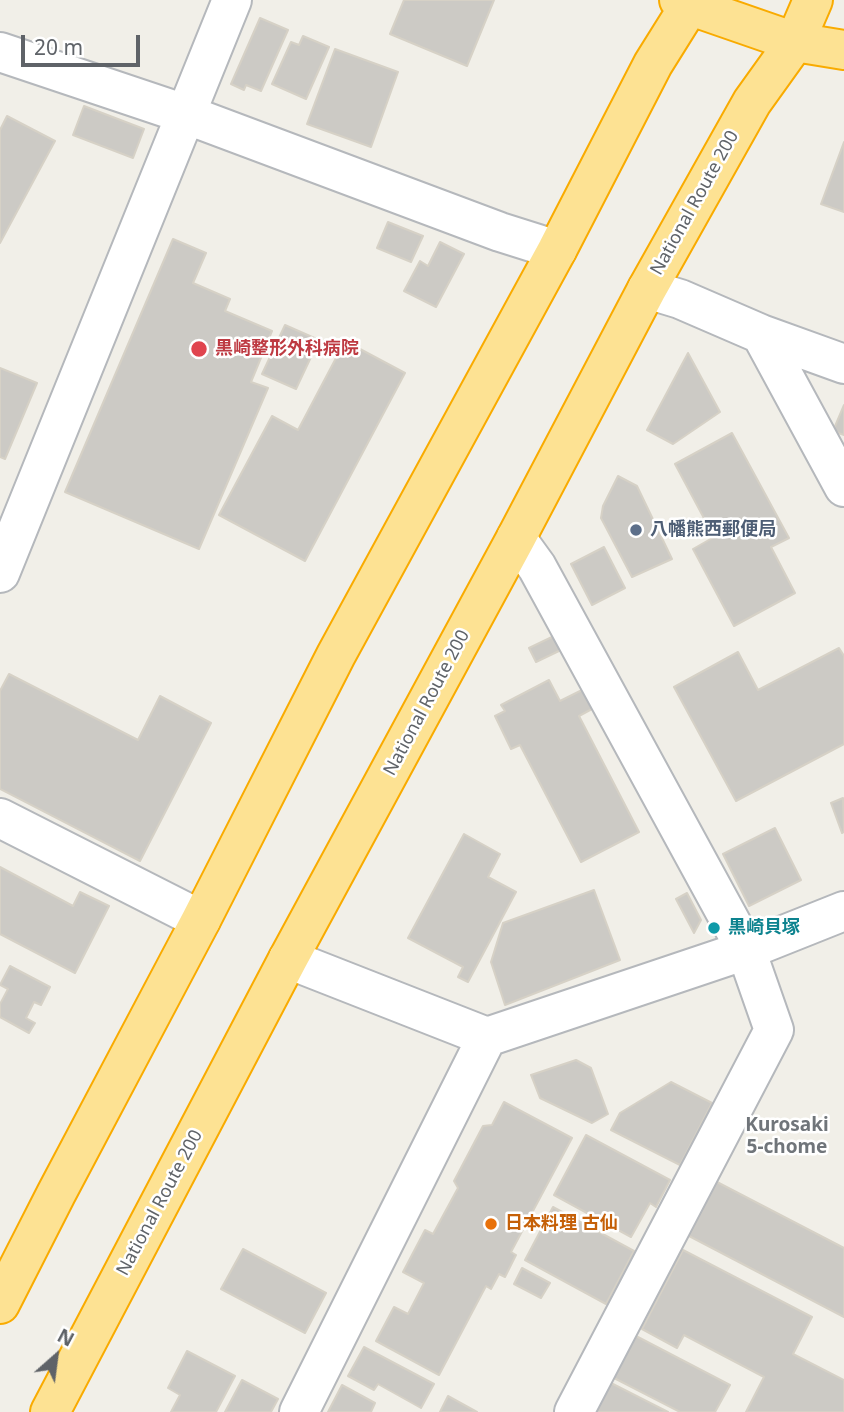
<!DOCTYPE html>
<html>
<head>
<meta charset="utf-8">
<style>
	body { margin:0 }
	#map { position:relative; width:844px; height:1412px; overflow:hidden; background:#f1efe8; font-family:"Noto Sans",sans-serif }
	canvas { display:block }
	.north { position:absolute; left:21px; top:1321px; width:70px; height:70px; -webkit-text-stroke:5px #fff; paint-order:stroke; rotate:28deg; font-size:19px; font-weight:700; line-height:28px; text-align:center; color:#5f6368 }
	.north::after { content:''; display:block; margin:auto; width:24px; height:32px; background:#5f6368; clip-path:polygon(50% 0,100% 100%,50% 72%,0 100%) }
	.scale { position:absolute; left:21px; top:35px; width:119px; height:32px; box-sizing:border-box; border:4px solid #5f6368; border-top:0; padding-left:9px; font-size:21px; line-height:24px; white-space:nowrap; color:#5f6368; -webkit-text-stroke:5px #fff; paint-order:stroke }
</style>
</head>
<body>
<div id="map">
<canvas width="844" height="1412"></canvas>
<div class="north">N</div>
<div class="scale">20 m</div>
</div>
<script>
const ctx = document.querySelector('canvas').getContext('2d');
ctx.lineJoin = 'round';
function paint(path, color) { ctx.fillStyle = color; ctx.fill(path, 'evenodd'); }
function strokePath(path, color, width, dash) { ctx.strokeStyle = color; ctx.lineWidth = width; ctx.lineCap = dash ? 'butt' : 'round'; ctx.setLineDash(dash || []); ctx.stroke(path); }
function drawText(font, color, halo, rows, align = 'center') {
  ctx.font = font + ' "Noto Sans","Noto Sans JP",sans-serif'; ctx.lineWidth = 5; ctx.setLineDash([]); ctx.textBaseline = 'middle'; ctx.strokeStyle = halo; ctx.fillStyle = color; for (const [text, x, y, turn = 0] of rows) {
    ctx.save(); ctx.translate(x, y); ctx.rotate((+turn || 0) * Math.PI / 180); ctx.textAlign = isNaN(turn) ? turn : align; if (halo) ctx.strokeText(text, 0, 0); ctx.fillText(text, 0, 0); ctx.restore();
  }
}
const building = new Path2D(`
	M404 0H494L467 66 390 34Z
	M260 18 288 30 261 91 246 85 244 90 231 84Z
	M303 36 329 47 306 99 272 84 291 42 299 45Z
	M335 49 398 72 371 147 307 124Z
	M84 106 144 129 133 158 73 135Z
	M7 116 55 141 0 243V130Z
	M844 142V212L821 204Z
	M388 222 423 236 411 262 377 248Z
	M173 239 206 253 193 283 230 299 225 311 272 331 251 382 268 388 199 549 65 492Z
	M440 242 464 254 436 307 404 291 420 261 428 266Z
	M285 325 319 340 296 389 262 374Z
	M345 341 405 373 305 561 219 515 272 416 298 430Z
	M688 353 720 412 673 444 647 430Z
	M0 368 37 383 5 459 0 457Z
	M844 405V435L833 431Z
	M732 433 789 538 771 547 795 593 734 626 693 549 714 537 675 464Z
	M618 476 637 486 672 559 632 577 601 518 603 506Z
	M604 547 625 588 592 605 571 564Z
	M554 636 561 650 536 662 529 648Z
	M839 648 844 656V744L736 801 674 687 738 652 758 690Z
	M9 674 138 740 160 696 211 723 140 861 0 789V691Z
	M549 680 560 701 582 690 592 709 579 716 639 832 581 862 520 745 511 749 495 716 505 711 501 705Z
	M843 798 844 832 842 833 831 803Z
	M775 828 801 880 749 906 723 854Z
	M464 834 500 854 488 877 516 892 468 982 458 977 463 967 408 938Z
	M0 867 73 906 80 892 109 906 75 973 0 934Z
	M594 890 620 960 505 1005 491 962 503 923Z
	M687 893 701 920 694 933 676 899Z
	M10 966 50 987 41 1005 34 1002 26 1018 35 1023 29 1033 0 1017V1004L8 989 0 985Z
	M576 1060 591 1068 608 1114 592 1123 540 1098 531 1075Z
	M671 1082 712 1103 680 1165 611 1130 620 1113Z
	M504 1102 572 1138 511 1252 516 1255 505 1277 499 1274 491 1289 486 1286 439 1375 376 1341 394 1307 408 1314 424 1283 403 1272 425 1230 433 1234 458 1188 454 1181 483 1126 492 1125Z
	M586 1135 670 1180 656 1207 650 1203 631 1237 554 1195Z
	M717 1182 844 1248V1317L689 1236Z
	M553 1207 634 1251 606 1304 525 1260Z
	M243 1249 326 1293 305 1333 221 1289Z
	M683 1250 812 1317 793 1354 844 1380V1412H746L764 1377 684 1335 677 1348 642 1329Z
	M522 1268 550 1283 541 1298 514 1284Z
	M636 1336 730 1385 715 1412H680L614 1378Z
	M364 1347 434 1384 421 1408 378 1384 374 1390 348 1376Z
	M187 1351 235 1376 216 1412H171L180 1395 168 1388Z
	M242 1380 278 1399 271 1412H225Z
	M611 1383 668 1412H596Z
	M342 1385 375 1403 371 1412H328Z
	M448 1396 477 1412H440Z`);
const minor = new Path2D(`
	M0 52 185 114 500 232 557 250
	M647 289 680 299 761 334 844 364
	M761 334 844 487
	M516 538 537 567 746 950 774 1030 574 1412
	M0 573 232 0
	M0 818 201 920
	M288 959 487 1037 746 950 844 911
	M299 1412 487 1037`);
const highway = new Path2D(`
	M679 0 691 6 795 42 844 50
	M0 1304 56 1194 201 920 336 655 557 250 653 64 693 0
	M50 1412 288 959 516 538 647 289 752 102 795 42 813 0`);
const markers = [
	[199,349,9,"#e0444e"],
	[636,530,7,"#5c6f8a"],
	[714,928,7,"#0f9aa8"],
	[491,1224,7,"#e8710a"]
];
const streetNames = [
	["National Route 200",695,203,-61],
	["National Route 200",427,703,-62],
	["National Route 200",160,1203,-62]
];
const healthNames = [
	["黒崎整形外科病院",215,349]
];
const serviceNames = [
	["八幡熊西郵便局",650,530]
];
const cultureNames = [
	["黒崎貝塚",728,928]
];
const foodNames = [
	["日本料理 古仙",505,1224]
];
const neighbourhoodNames = [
	["Kurosaki",787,1126],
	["5-chome",787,1148]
];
paint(building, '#cccac5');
strokePath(building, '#d6d1c6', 2);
strokePath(minor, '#b5b8bc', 42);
strokePath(highway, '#f9ab00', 42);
strokePath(minor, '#fff', 38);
strokePath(highway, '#fde293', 38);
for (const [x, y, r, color] of markers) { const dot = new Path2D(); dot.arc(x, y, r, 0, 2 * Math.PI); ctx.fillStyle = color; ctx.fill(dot); strokePath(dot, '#fff', 2.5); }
drawText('18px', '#5f6368', '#fff', streetNames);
drawText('bold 18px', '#be3a42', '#fff', healthNames, 'left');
drawText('bold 18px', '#4e5e75', '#fff', serviceNames, 'left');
drawText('bold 18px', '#0d838f', '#fff', cultureNames, 'left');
drawText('bold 18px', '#c56008', '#fff', foodNames, 'left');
drawText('bold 19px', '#70757a', '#fff', neighbourhoodNames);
</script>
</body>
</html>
